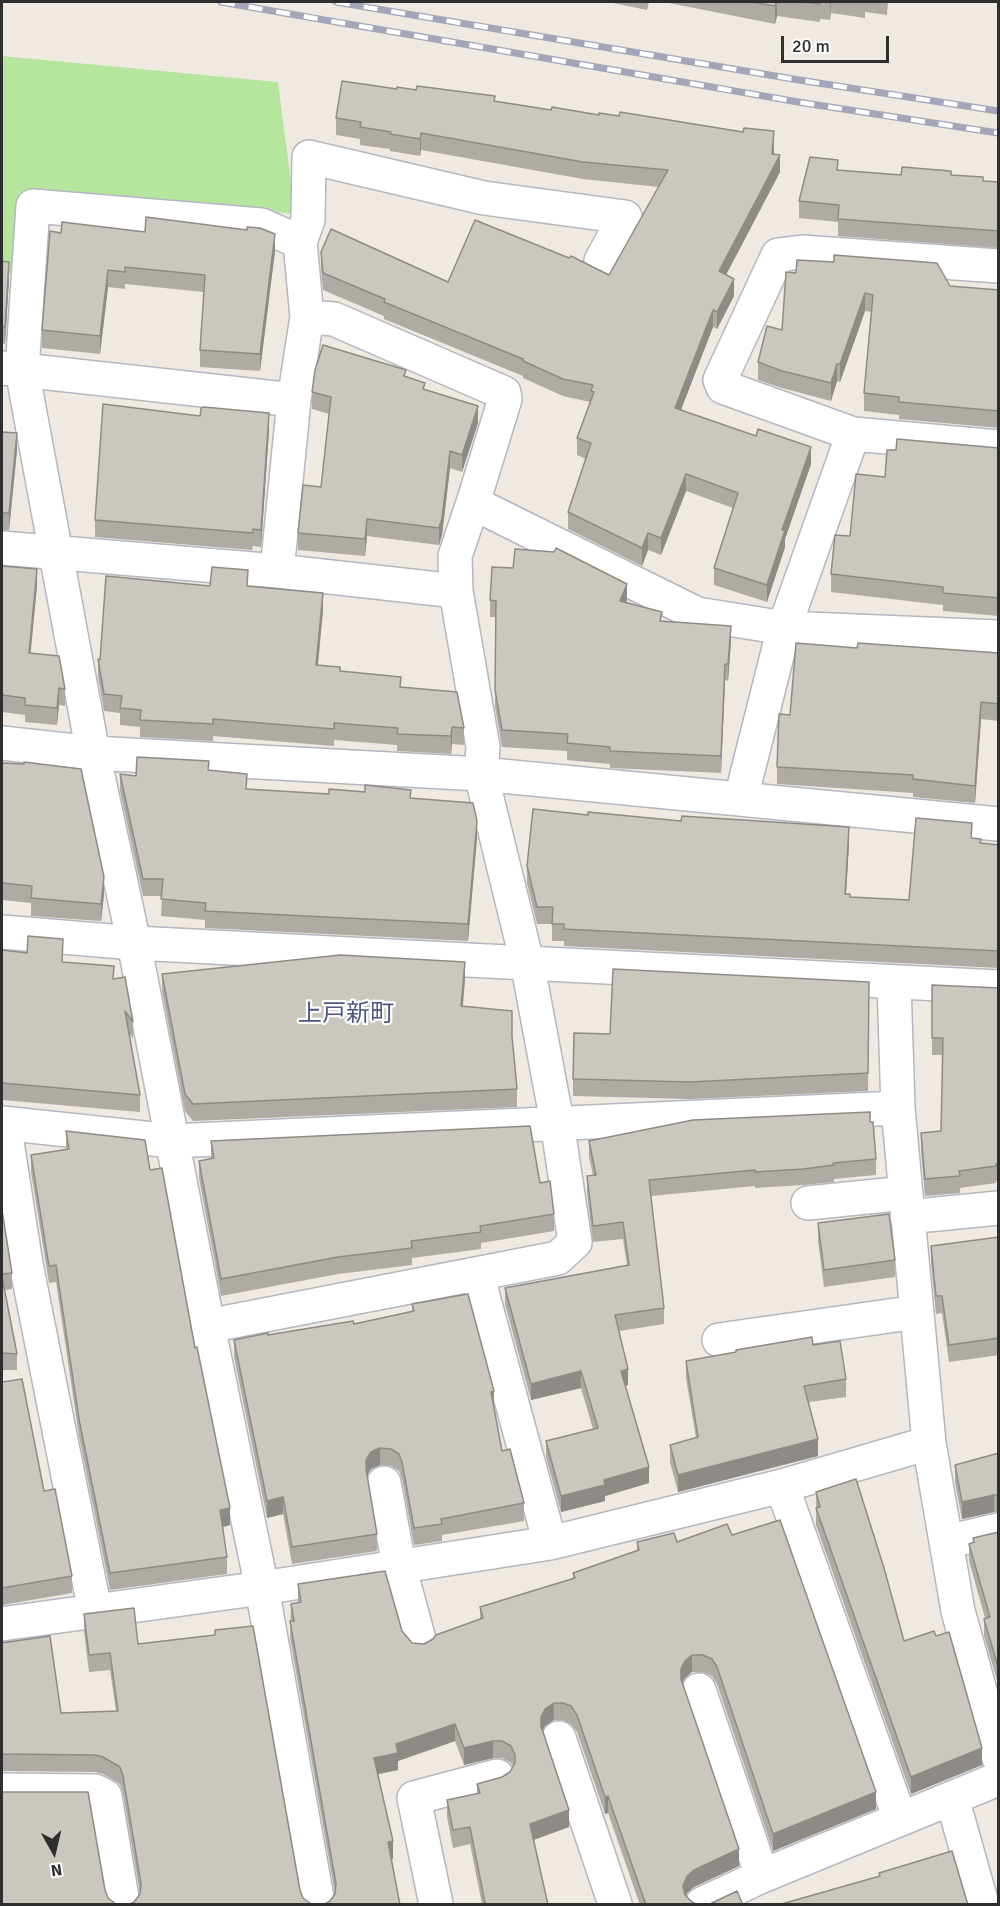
<!DOCTYPE html>
<html>
<head>
<meta charset="utf-8">
<style>
	body { margin:0 }
	#map { position:relative; width:1000px; height:1906px; overflow:hidden; background:#efe9e1; font-family:Signika,sans-serif }
	canvas { display:block }
	.frame { position:absolute; inset:0; border:3px solid #2e2e2e; pointer-events:none }
	.north { position:absolute; left:24px; top:1822px; width:60px; height:60px; -webkit-text-stroke:4px #fff; paint-order:stroke; rotate:172deg; font-size:16px; font-weight:700; line-height:24px; text-align:center; color:#2e2e2e }
	.north::after { content:''; display:block; margin:auto; width:21px; height:27px; background:#2e2e2e; clip-path:polygon(50% 0,100% 100%,50% 72%,0 100%) }
	.scale { position:absolute; left:781px; top:36px; width:108px; height:27px; box-sizing:border-box; border:3px solid #2e2e2e; border-top:0; padding-left:8px; font-size:18px; line-height:21px; white-space:nowrap; color:#2e2e2e; -webkit-text-stroke:4px #fff; paint-order:stroke }
</style>
</head>
<body>
<div id="map">
<canvas width="1000" height="1906"></canvas>
<div class="frame"></div>
<div class="north">N</div>
<div class="scale">20 m</div>
</div>
<script>
const ctx = document.querySelector('canvas').getContext('2d');
ctx.lineJoin = 'round';
function paint(path, color) { ctx.fillStyle = color; ctx.fill(path, 'evenodd'); }
function strokePath(path, color, width, dash) { ctx.strokeStyle = color; ctx.lineWidth = width; ctx.lineCap = dash ? 'butt' : 'round'; ctx.setLineDash(dash || []); ctx.stroke(path); }
function drawText(font, color, halo, rows, align = 'center') {
  ctx.font = font + ' Signika,"Noto Sans JP",sans-serif'; ctx.lineWidth = 4.5; ctx.setLineDash([]); ctx.textBaseline = 'middle'; ctx.strokeStyle = halo; ctx.fillStyle = color; for (const [text, x, y, turn = 0] of rows) {
    ctx.save(); ctx.translate(x, y); ctx.rotate((+turn || 0) * Math.PI / 180); ctx.textAlign = isNaN(turn) ? turn : align; if (halo) ctx.strokeText(text, 0, 0); ctx.fillText(text, 0, 0); ctx.restore();
  }
}
const green = new Path2D(`
	M2 56 278 82 295 214 19 193 12 274 2 273Z`);
const minor = new Path2D(`
	M300 242 308 220 309 157 484 198 625 217 601 261
	M998 266 802 252 778 255 720 380 723 387 853 434 998 447
	M307 317 334 319 504 393 505 399 473 503 455 556 456 591 277 571 294 400Z
	M2 368 22 370 93 753 134 943 208 1326 262 1588 318 1904
	M294 400 22 370 33 206 261 225 300 242 307 317
	M473 503 697 614 784 628 998 637
	M2 548 277 571
	M2 743 93 753 481 774 998 824
	M741 798 784 628 853 434
	M2 932 134 943 998 987
	M894 983 898 1108 929 1443 958 1611 998 1756
	M2 1123 172 1141 898 1108
	M4 1123 26 1264 95 1611
	M808 1203 906 1193
	M907 1217 998 1208
	M477 1274 550 1543
	M208 1326 558 1258 575 1242 557 1122 527 962 481 774 483 747 456 591
	M719 1340 917 1312
	M384 1483 399 1566 420 1643
	M782 1486 900 1819
	M946 1542 998 1530
	M2 1624 262 1588 550 1543 782 1486 929 1443
	M699 1690 762 1876
	M559 1738 615 1904
	M2 1790 95 1791 105 1796 123 1904
	M952 1798 982 1904
	M436 1904 414 1798 497 1776
	M702 1904 762 1876 998 1779`);
const rail = new Path2D(`
	M221 2 804 103 998 133
	M336 2 799 80 998 111`);
const wall = new Path2D(`
	M613 2H649L647 10 613 3Z
	M664 2H888L887 15 865 12V18L831 13 830 20 820 19V22L777 16 775 24Z
	M397 89 495 101 774 148V154L780 172 726 275 734 296 717 329 713 327 681 410 811 464 785 539V547L767 602 714 585V568L733 508 686 491 661 555 648 550 642 566 568 529V512L586 459 577 455V438L590 402 563 396 523 378V376L384 319V316L323 290 321 269V252L448 282 609 275 659 187 583 179 421 150 420 156 390 151V149L360 145V139L336 135V118Z
	M838 170 901 175H951L983 181 999 182V248L838 236V222L799 218V201Z
	M61 233 275 251 260 371 200 367V350L204 292 125 284V289L108 287 100 354 42 348V330Z
	M2 261 9 279 5 344 2 343Z
	M786 272 999 290V428L899 419V415L864 411V393L872 312 865 311 840 382 837 381 831 401 782 388 758 380V362L782 330Z
	M406 377 478 423 462 472 450 468 442 535 439 545 367 536 365 556 298 550V533L321 487 329 414 312 409V392Z
	M269 431 261 547 253 546 252 550 95 537V520Z
	M2 432 17 450 9 530 2 531Z
	M999 448V616L943 611V605L831 592V574L850 536 885 477 896 450Z
	M2 566 37 586 30 653 65 689V706L59 705 57 725 25 722V715L2 712Z
	M210 586H248L323 610 318 666 401 687 464 728V745L452 744 451 754 397 751V745L334 740V746L213 736V741L140 737V727L120 725V713L104 711 98 677V659L100 660Z
	M490 600H627L626 603 662 621 731 642 728 681 725 680 721 773 610 768V764L567 760V751L502 747 495 707 496 617H490Z
	M857 648 999 653V721L981 719 975 803 913 797V793L777 784V767L790 715Z
	M2 763 104 894 101 921 31 916V903L2 900Z
	M209 770 247 789 329 794 411 798 477 838 468 941 205 928V920L161 916 162 896H143L120 791V774L136 776Z
	M972 838 981 843 999 845V968L564 946V941H552V924H537L527 883V866L849 844 846 894 850 897 909 900Z
	M2 950 63 962 114 978 133 1022V1039L129 1033 140 1095V1112L2 1100Z
	M162 974 465 979 463 1007 512 1038 517 1089V1107L193 1121 185 1111 162 991Z
	M869 982 868 1091 690 1099 573 1096V1079L610 1034Z
	M932 985 999 988V1181H996V1183L960 1188V1193L925 1196 921 1151V1133L941 1131 943 1055H932Z
	M870 1122 876 1159V1175L834 1179V1182L803 1185 755 1188V1186L651 1196 664 1308V1324L619 1331 628 1385 625 1386 649 1483 605 1496V1501L561 1512 546 1457V1441L593 1429 581 1388 531 1400 505 1304V1288L627 1265 623 1239 593 1242 587 1193V1176L593 1175 589 1157V1141Z
	M66 1131 150 1170 195 1348 230 1525 223 1527 227 1557V1574L110 1590 79 1436 56 1282 49 1283 31 1172V1155L66 1149Z
	M211 1141 540 1183 554 1214V1231L481 1243V1249L412 1258V1265L338 1274 221 1296 199 1178V1161L211 1159Z
	M2 1210 12 1273V1289L4 1290 17 1354V1370H2Z
	M818 1223 895 1260V1277L824 1287 818 1241Z
	M999 1237V1355L949 1362 942 1313 936 1314 931 1263V1246Z
	M412 1304 494 1409 502 1451 524 1503V1521L442 1535V1541L414 1545 402 1479 399 1471 391 1466 380 1465 371 1469 367 1476 377 1534V1551L292 1564 283 1514 267 1518 234 1357V1340L354 1324 412 1311Z
	M813 1345 846 1379V1397L809 1402 818 1456 678 1492 670 1462V1445L696 1438 686 1378V1361Z
	M2 1382 44 1491 72 1576V1593L2 1605Z
	M999 1453V1512H994L962 1519 955 1482V1465Z
	M816 1492 904 1641 982 1765 911 1794 816 1525Z
	M999 1532V1687L984 1636V1619L985 1618 969 1561V1544L973 1543V1538Z
	M732 1535 876 1809 773 1851 717 1684 712 1676 703 1672H692L685 1678 682 1682 739 1866 694 1887 687 1893 686 1896 692 1902 698 1905H640L608 1813 605 1814 577 1732 571 1724 563 1720H554L545 1726 543 1730 569 1827 534 1840 548 1905 482 1904 470 1844 453 1848 447 1817V1800L477 1794V1784L502 1777 510 1772 513 1767 511 1763 502 1758H493L464 1765 455 1741 398 1761V1770L378 1774 393 1859 330 1901 335 1894 290 1638 291 1604 298 1603V1584L402 1631 412 1643 424 1644 480 1619V1607L573 1578V1573L637 1550V1542H677Z
	M84 1614 138 1644 300 1890 303 1898 311 1904 134 1902 140 1894 123 1793 120 1784 103 1774 95 1772 2 1771V1643L61 1713 116 1711 110 1670 89 1672 84 1632Z`);
const shadedWall = new Path2D(`
	M776 2H777V16L775 24V6Z
	M830 2H831L830 20Z
	M774 131V148L773 169 780 155V172L719 288V271L772 154Z
	M421 133V150L420 156V139Z
	M275 234V251L260 371V354Z
	M9 262V279L5 344V327Z
	M108 270V287L100 354V336Z
	M734 279V296L717 329V312Z
	M865 293V311L840 382V364Z
	M713 310V327L675 425V408Z
	M837 364V381L831 401V383Z
	M478 406V423L462 472V455Z
	M269 413V431L261 547V530Z
	M17 433V450L9 530V513Z
	M811 447V464L785 539V547L767 602V585L782 530Z
	M450 451V468L442 535 439 545V528Z
	M686 474V491L661 555V538Z
	M367 519V536L365 556V539Z
	M648 533V550L642 566V548Z
	M37 569V586L29 670V653Z
	M627 584V600L620 618V601Z
	M323 593V610L316 682V665Z
	M731 626V642L728 681V664Z
	M725 664V680L721 773V756Z
	M59 688V705L57 725V708Z
	M981 702V719L975 803V786Z
	M452 727V744L451 754V736Z
	M477 821V838L468 941V924Z
	M849 827V844L845 911V894Z
	M104 877V894L101 921V904Z
	M465 962V979L461 1024V1006Z
	M628 1369V1385L621 1387V1371Z
	M581 1371V1388L531 1400V1384Z
	M494 1391V1409L491 1392Z
	M818 1439V1456L678 1492V1475Z
	M380 1448V1465L371 1469 366 1477V1460L371 1452Z
	M649 1467V1483L605 1496V1501L561 1512V1496L604 1480Z
	M994 1495V1512L962 1519V1502Z
	M283 1497V1514L267 1518V1501Z
	M230 1508V1525L220 1528V1510Z
	M692 1655V1672L685 1678 681 1686V1669L685 1661Z
	M554 1703V1720L545 1726 541 1734V1717L545 1709Z
	M455 1724V1741L398 1761V1770L374 1775V1758L396 1744Z
	M493 1741V1758L464 1765V1748Z
	M982 1748V1765L911 1794V1777Z
	M876 1792V1809L773 1851V1834Z
	M608 1796V1813L605 1814V1797Z
	M569 1810V1827L530 1841V1824Z
	M393 1841V1859H388V1842Z
	M739 1849V1866L694 1887 687 1893 683 1903V1886L687 1876 694 1870Z`);
const building = new Path2D(`
	M752 2H776L775 6Z
	M801 2H820V4Z
	M342 81 397 89V87L416 90 417 86 495 96 494 101 551 110 552 107 599 115V113L619 116 620 112 743 132 744 128 774 131 772 154 780 155 719 271 734 279 717 312 713 310 675 408 756 436 758 429 811 447 782 530H785L767 585 714 568 738 493 686 474 661 538 648 533 642 548 568 512 591 443 577 438 594 392 591 391 593 385 563 379 523 361V359L384 302 385 299 323 273 321 252 331 229 448 282 475 220 569 258 571 256 609 275 668 170 583 162 421 133 420 139 390 134 391 132 360 127 361 122 336 118Z
	M810 157 838 160 837 170 901 175 902 167 951 171V175L983 177V181L999 182V231L838 219 839 205 799 201Z
	M146 217 247 230V227L260 228 275 234 260 354 200 350 205 275 125 267V272L108 270 100 336 42 330 50 231 61 233 62 222 145 232Z
	M834 255 937 263 950 286 999 290V411L899 402V397L864 393 873 295 865 293 840 364H837L831 383 782 371 758 362 767 326 782 330 786 272 796 273 797 260 834 262Z
	M2 261 9 262 5 327 2 326Z
	M323 345 406 370 404 376 425 383 423 389 478 406 462 455 450 451 442 518 439 528 367 519 365 539 298 533 303 485 321 487 331 397 312 392 315 370Z
	M103 404 200 416 201 408 204 407 269 413 261 530 253 529 252 533 95 520Z
	M2 432 17 433 9 513H2Z
	M897 439 999 448V598L943 593V587L831 574 835 535 850 536 856 474 885 477 887 450H896Z
	M556 548 627 584 620 601 662 612 660 621 731 626 728 664H725L721 756 610 751V747L567 743 568 734 502 730 495 690 496 601 490 600 492 567 513 568 515 549 554 552Z
	M2 566 37 569 29 653 59 656 65 689 59 688 57 708 25 705V698L2 695Z
	M212 567 248 570 247 586 323 593 316 665 340 667V671L401 677 400 687 457 692 464 728 452 727 451 736 397 734 398 728 334 723V729L213 719V724L140 720 141 710 120 708 122 696 104 694 98 659 100 660 106 576 210 586Z
	M796 643 857 648 858 643 999 653V704L981 702 975 786 913 779V775L777 767 779 714 790 715Z
	M137 757 209 761 208 770 247 774 246 789 329 794V789L365 792V785L411 790 410 798 473 803 477 821 468 924 205 911 206 903 161 899 163 879H143L120 774 136 776Z
	M24 762 81 769 104 877 101 904 31 898 32 886 2 883V763L24 764Z
	M533 809 588 815V812L681 821 682 816 849 827 845 894H850V897L909 900 916 818 972 823 971 838 981 839 980 843 999 845V951L564 929V924H552L553 907H537L527 866Z
	M28 936 63 939 62 962 114 966 113 979 125 977 133 1022 125 1011 140 1095 2 1083V950L27 953Z
	M340 955 465 962 461 1006 512 1011V1036L517 1089 193 1104 185 1094 162 974Z
	M613 969 869 982 868 1073 690 1082 573 1079 574 1033 610 1034Z
	M932 985 999 988V1164H996V1166L959 1171 960 1176 925 1179 921 1133 941 1131 943 1038H932Z
	M870 1112V1122H873L876 1159 833 1163 834 1165 803 1169 755 1172V1170L649 1180 664 1308 615 1315 628 1369 621 1371 649 1467 604 1480 605 1485 561 1496 546 1441 598 1428 581 1371 531 1384 505 1288 629 1265 623 1222 593 1226 587 1176 596 1175 589 1141 693 1120Z
	M530 1126 540 1183 550 1181 554 1214 480 1226 481 1232 411 1241 412 1248 338 1257 221 1279 199 1161 214 1158 211 1141Z
	M66 1131 145 1140 150 1170 162 1168 195 1348 197 1347 230 1508 220 1510 227 1557 110 1573 79 1419 56 1265 49 1266 31 1155 69 1149Z
	M2 1210 12 1273 2 1274Z
	M889 1214 895 1260 824 1270 818 1223Z
	M999 1237V1338L949 1345 942 1296H936L931 1246Z
	M2 1277 17 1354 2 1353Z
	M468 1294 494 1391 491 1392 502 1451 510 1449 524 1503 441 1519 442 1524 414 1528 402 1462 399 1454 391 1449 380 1448 371 1452 366 1460V1469L377 1534 292 1547 283 1497 267 1501 234 1340 268 1333V1335L353 1321 354 1324 414 1311 412 1304Z
	M812 1337 813 1345 840 1341 846 1379 804 1386 818 1439 678 1475 670 1445 698 1437 686 1361 736 1352V1350Z
	M22 1379 44 1491 55 1489 72 1576 2 1588V1382Z
	M999 1453V1495H994L962 1502 955 1465Z
	M856 1479 884 1568 904 1641 934 1631 936 1636 949 1632 982 1748 911 1777 816 1508 820 1507 816 1492Z
	M780 1520 876 1792 773 1834 717 1667 712 1659 703 1655H692L685 1661 681 1669V1679L739 1849 694 1870 687 1876 683 1886 685 1895 692 1902 698 1905H646L608 1796 605 1797 577 1715 571 1706 563 1703H554L545 1709 541 1717V1726L569 1810 530 1824 548 1905H481L485 1903 470 1827 453 1830 447 1800 480 1793 477 1784 502 1777 510 1772 515 1763V1755L511 1746 502 1741H493L464 1748 455 1724 396 1744 398 1753 374 1758 393 1841 388 1842 400 1905H323L330 1901 335 1894 336 1884 290 1621H294L291 1604 301 1602 298 1584 385 1571 402 1631 412 1643 424 1644 433 1639 436 1635 483 1618 480 1607 575 1578 573 1573 639 1550 637 1542 674 1533 677 1542 727 1524 732 1535Z
	M999 1532V1670L984 1619 990 1617 969 1544 974 1542 973 1538Z
	M134 1608 138 1644 215 1635V1630L253 1626 300 1890 303 1898 311 1904 315 1905H128L134 1902 140 1894 141 1884 123 1776 120 1767 103 1757 95 1755 2 1754V1643L50 1636 61 1713 118 1711 110 1653 89 1655 84 1614Z
	M2 1792H88L105 1890 108 1898 116 1904 119 1905H2Z
	M952 1851 968 1905H778L880 1876 879 1873Z
	M737 1891 743 1905H706L710 1904Z`);
const quarterNames = [
	["上戸新町",346,1015]
];
paint(green, '#b6e59e');
strokePath(minor, '#b4b7c1', 36);
strokePath(minor, '#fff', 33);
strokePath(rail, '#a3a6b8', 7);
strokePath(rail, '#fff', 4.5, [14]);
paint(wall, '#afaba4');
paint(shadedWall, '#8e8b86');
paint(building, '#cbc7bf');
strokePath(building, '#8e8b86', 1.5);
drawText('24px', '#4d5680', '#fff', quarterNames);
</script>
</body>
</html>
